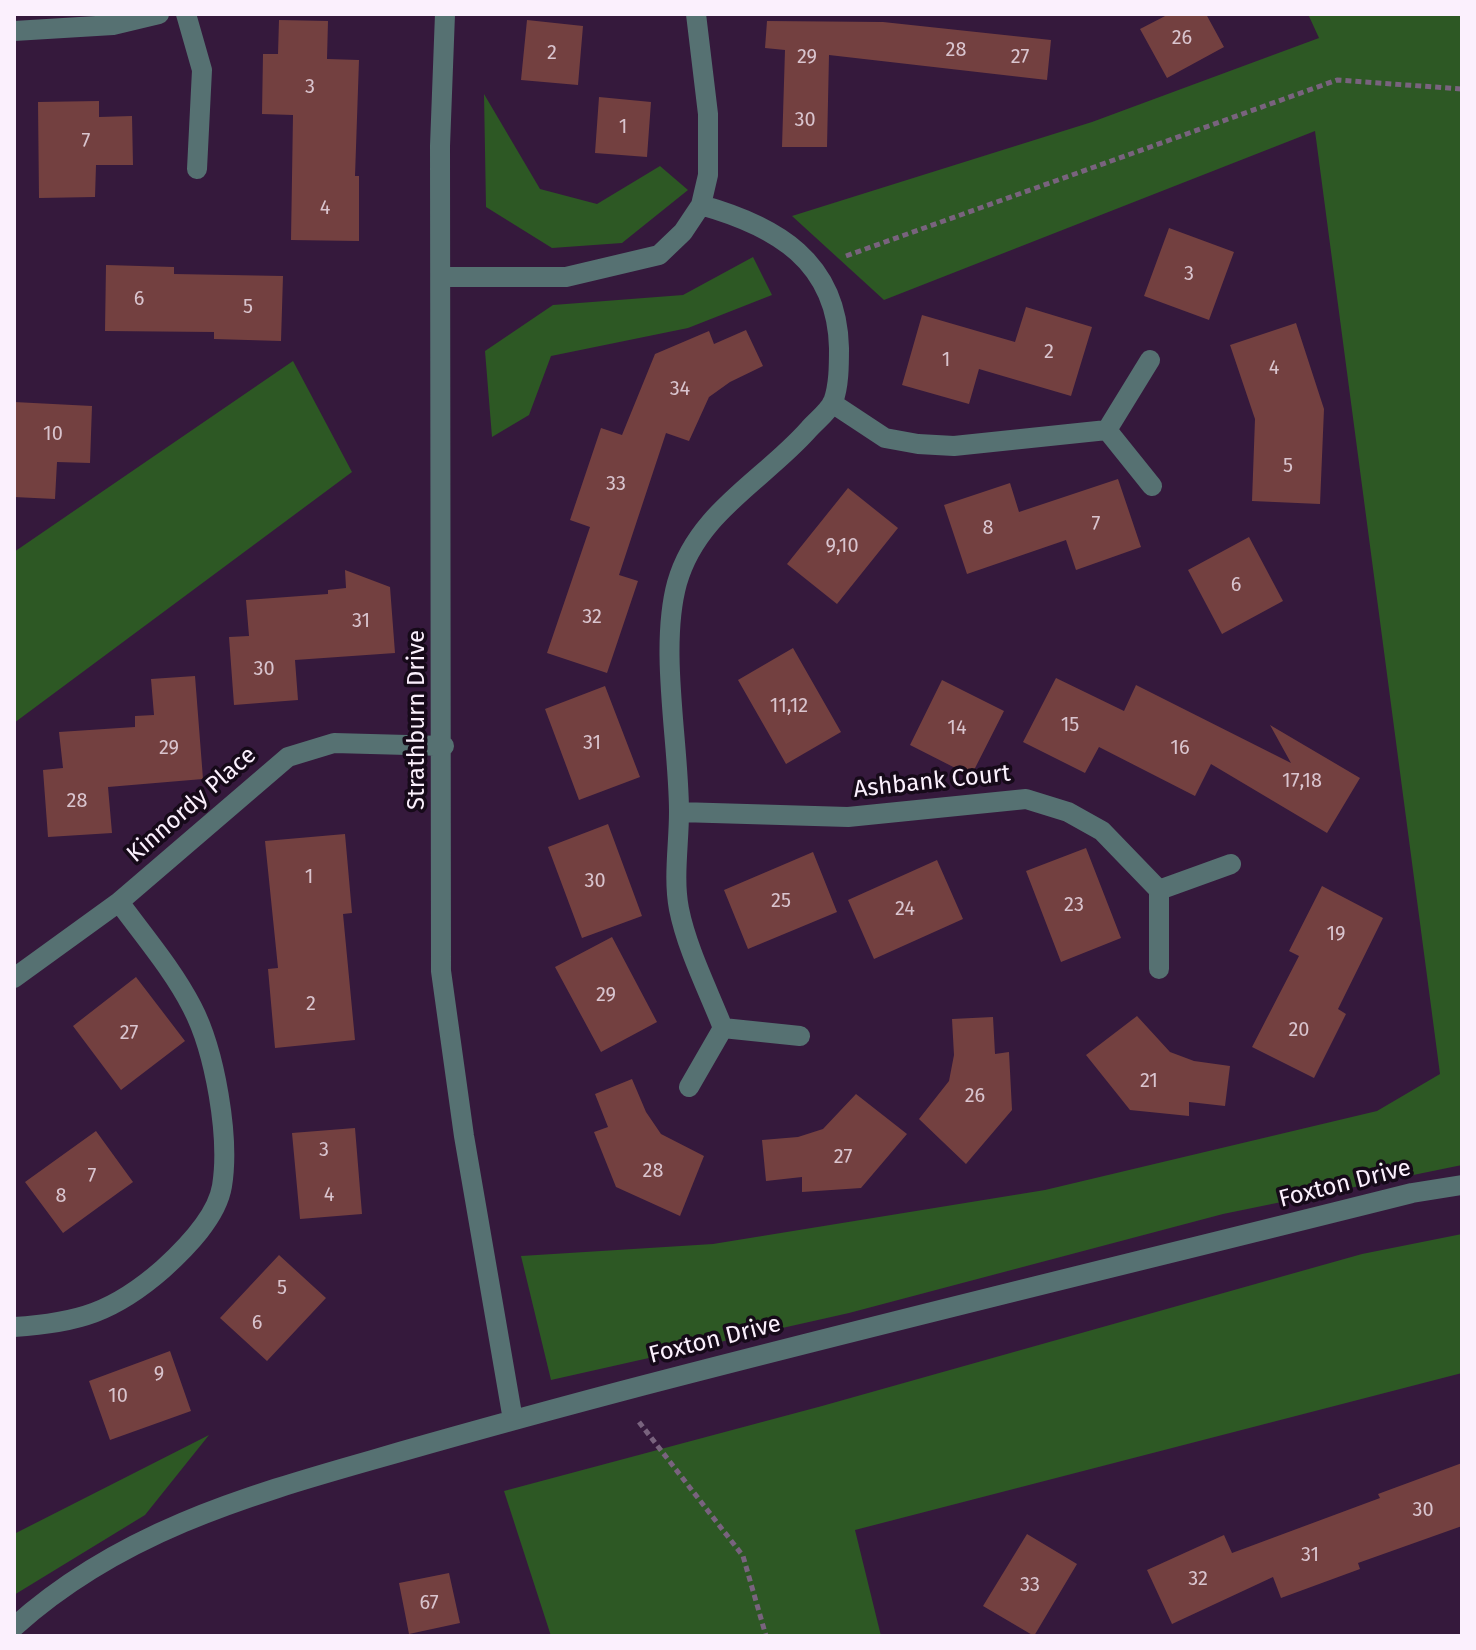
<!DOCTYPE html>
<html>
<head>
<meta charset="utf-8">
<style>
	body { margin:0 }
	#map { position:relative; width:1476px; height:1650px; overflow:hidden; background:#35193c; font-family:"Fira Sans",sans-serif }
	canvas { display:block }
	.frame { position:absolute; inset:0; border:16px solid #fbf0fd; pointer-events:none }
</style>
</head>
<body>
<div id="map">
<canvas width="1476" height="1650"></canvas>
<div class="frame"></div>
</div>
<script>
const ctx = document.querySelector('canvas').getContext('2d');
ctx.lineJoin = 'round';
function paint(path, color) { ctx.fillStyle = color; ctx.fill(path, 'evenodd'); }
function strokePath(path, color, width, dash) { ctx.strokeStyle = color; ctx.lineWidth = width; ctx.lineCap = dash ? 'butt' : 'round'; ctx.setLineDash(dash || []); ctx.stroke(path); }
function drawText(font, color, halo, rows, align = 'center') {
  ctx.font = font + ' "Fira Sans",sans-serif'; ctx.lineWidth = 7; ctx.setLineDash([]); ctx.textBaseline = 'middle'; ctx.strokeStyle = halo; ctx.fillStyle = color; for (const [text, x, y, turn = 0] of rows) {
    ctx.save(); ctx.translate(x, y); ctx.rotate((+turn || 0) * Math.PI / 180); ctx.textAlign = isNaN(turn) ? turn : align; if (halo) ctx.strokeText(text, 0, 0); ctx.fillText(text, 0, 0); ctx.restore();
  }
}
const green = new Path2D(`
	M1308 14H1462V1165L1223 1214 849 1313 551 1380 521 1256 713 1244 1045 1190 1377 1111 1440 1074 1315 131 884 300 792 216 1092 122 1319 38Z
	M484 94 540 189 597 204 660 166 688 190 622 243 552 248 486 207Z
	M753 257 772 295 688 328 551 356 529 415 492 437 485 351 553 305 683 295Z
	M293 361 352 472 14 723V552Z
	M1462 1234V1373L855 1530 881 1636H551L504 1491 822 1406 1362 1254Z
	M209 1435 145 1515 14 1595V1534Z`);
const building = new Path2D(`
	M1169 14H1206L1224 47 1167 78 1140 29Z
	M279 20 328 21 327 59 359 60 355 176H359V241L291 240 293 115 262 114 263 54H278Z
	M527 20 583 26 578 85 521 80Z
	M767 21 883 22 1051 40 1047 80 829 55 827 147H782L785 50 765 48Z
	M599 97 651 102 647 157 595 153Z
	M99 101V117L132 116 133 165H96L95 197 39 198 38 102Z
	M1169 228 1234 252 1209 320 1144 296Z
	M106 265 174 267V274L283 276 281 341 214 339V332L105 331Z
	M1026 307 1092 327 1071 396 979 369 969 404 902 385 922 315 1015 342Z
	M1296 323 1324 409 1320 504 1252 501 1255 419 1230 345Z
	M746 330 763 366 730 382 709 397 689 441 666 433 619 575 638 581 607 673 547 653 590 527 570 520 601 428 622 435 655 354 709 331 714 344Z
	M14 402 92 406 90 463 57 462 55 499 14 497Z
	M1118 479 1141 547 1076 570 1066 540 967 574 944 505 1010 483 1019 512Z
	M848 488 898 528 837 604 787 564Z
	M1249 537 1283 601 1222 634 1188 570Z
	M345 570 390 587 395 653 295 660 298 700 234 705 229 637 249 636 246 600 328 594V590L346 588Z
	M793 648 841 732 786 764 738 680Z
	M195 676 203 779 108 787 112 833 48 837 43 770 63 768 59 732 135 727V716L154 715 151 679Z
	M1056 678 1124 711 1136 685 1291 763 1270 725 1360 778 1327 833 1211 764 1195 796 1099 747 1085 773 1023 742Z
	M942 680 1004 711 971 776 910 745Z
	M605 686 640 777 579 800 545 709Z
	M608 824 642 916 582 938 548 847Z
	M345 834 352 913 343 914 355 1040 275 1048 268 969 278 968 265 841Z
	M1086 848 1121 938 1061 962 1026 871Z
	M813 852 837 912 748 949 724 890Z
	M937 860 963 919 874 959 848 900Z
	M1322 886 1383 918 1338 1009 1346 1014 1314 1078 1252 1047 1299 956 1289 951Z
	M612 937 657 1022 601 1052 555 967Z
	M136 977 185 1041 121 1090 73 1026Z
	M1137 1016 1170 1052 1194 1061 1230 1066 1225 1106 1189 1102V1116L1130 1110 1086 1055Z
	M993 1017 995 1054 1009 1052 1012 1110 966 1164 919 1119 949 1081 954 1055 952 1019Z
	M632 1079 646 1112 661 1134 704 1156 680 1216 616 1187 594 1132 608 1127 595 1094Z
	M856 1094 907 1134 861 1188 802 1192V1177L766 1181 762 1140 798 1137 823 1129Z
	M355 1128 362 1214 300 1219 292 1133Z
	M96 1131 133 1182 63 1233 25 1182Z
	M279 1255 326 1298 267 1361 220 1318Z
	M170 1351 191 1411 110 1440 89 1381Z
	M1462 1463V1526L1358 1563 1360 1569 1281 1598 1273 1577 1172 1624 1147 1570 1224 1535 1232 1553 1380 1498 1378 1494Z
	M1027 1534 1077 1564 1034 1636 983 1606Z
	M449 1573 460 1623 409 1634 399 1583Z`);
const path = new Path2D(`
	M846 256 1337 80 1462 89
	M639 1422 743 1556 766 1636`);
const street = new Path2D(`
	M186 14 202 70 197 169
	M445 14 440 146 441 971 464 1136 513 1420
	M14 31 113 25 159 14
	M701 205C776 226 837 261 839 348 839 365 839 386 833 402 828 412 816 421 809 429 763 481 697 512 677 583 659 649 679 743 679 812 679 844 673 878 679 909 687 949 708 990 723 1028
	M442 277H566L659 255 683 232 701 205 708 175V114L696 14
	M1150 360 1107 430 1152 486
	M832 403 885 438 918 444 954 446 1107 430
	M679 812 848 817 1026 799 1068 812 1102 831 1159 890
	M1159 969V890L1231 864
	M14 978 119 902 288 757 334 743 444 746
	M689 1087 723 1028 800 1036
	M14 1327C78 1323 114 1312 163 1269 186 1248 217 1217 222 1186 230 1137 215 1051 192 1007 173 970 144 936 119 902
	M14 1627C117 1534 242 1497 372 1460 455 1436 539 1413 622 1391 885 1322 1149 1259 1412 1193L1462 1185`);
const numberNames = [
	["26",1182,38],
	["28",956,50],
	["2",552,53],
	["29",807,57],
	["27",1020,57],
	["3",310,87],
	["30",805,120],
	["1",623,127],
	["7",86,141],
	["4",325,208],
	["3",1189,274],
	["6",139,299],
	["5",248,307],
	["2",1049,352],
	["1",946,360],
	["4",1274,368],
	["34",680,389],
	["10",53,434],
	["5",1288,466],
	["33",616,484],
	["7",1096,524],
	["8",988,528],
	["9,10",842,546],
	["6",1236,585],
	["32",592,617],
	["31",361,621],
	["30",264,669],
	["11,12",789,706],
	["15",1070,725],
	["14",957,728],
	["31",592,743],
	["29",169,748],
	["16",1180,748],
	["17,18",1302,781],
	["28",77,801],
	["1",309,877],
	["30",595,881],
	["25",781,901],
	["23",1074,905],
	["24",905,909],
	["19",1336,934],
	["29",606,995],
	["2",311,1004],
	["20",1299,1030],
	["27",129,1033],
	["21",1149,1081],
	["26",975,1096],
	["3",324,1150],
	["27",843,1157],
	["28",653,1171],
	["7",92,1176],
	["4",329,1195],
	["8",61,1196],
	["5",282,1288],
	["6",257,1323],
	["9",159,1374],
	["10",118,1396],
	["30",1423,1510],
	["31",1310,1555],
	["32",1198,1579],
	["33",1030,1585],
	["67",429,1603]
];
const streetNames = [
	["Strathburn Drive",417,720,-90],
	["Ashbank Court",932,782,-6],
	["Kinnordy Place",192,805,-41],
	["Foxton Drive",1345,1184,-14],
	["Foxton Drive",715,1340,-14]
];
paint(green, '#2d5824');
paint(building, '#734040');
strokePath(path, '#79637e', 5, [6, 4]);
strokePath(street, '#567172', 20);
drawText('20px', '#d9c4ce', null, numberNames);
drawText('24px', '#fbf0fd', '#160a19', streetNames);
</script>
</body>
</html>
